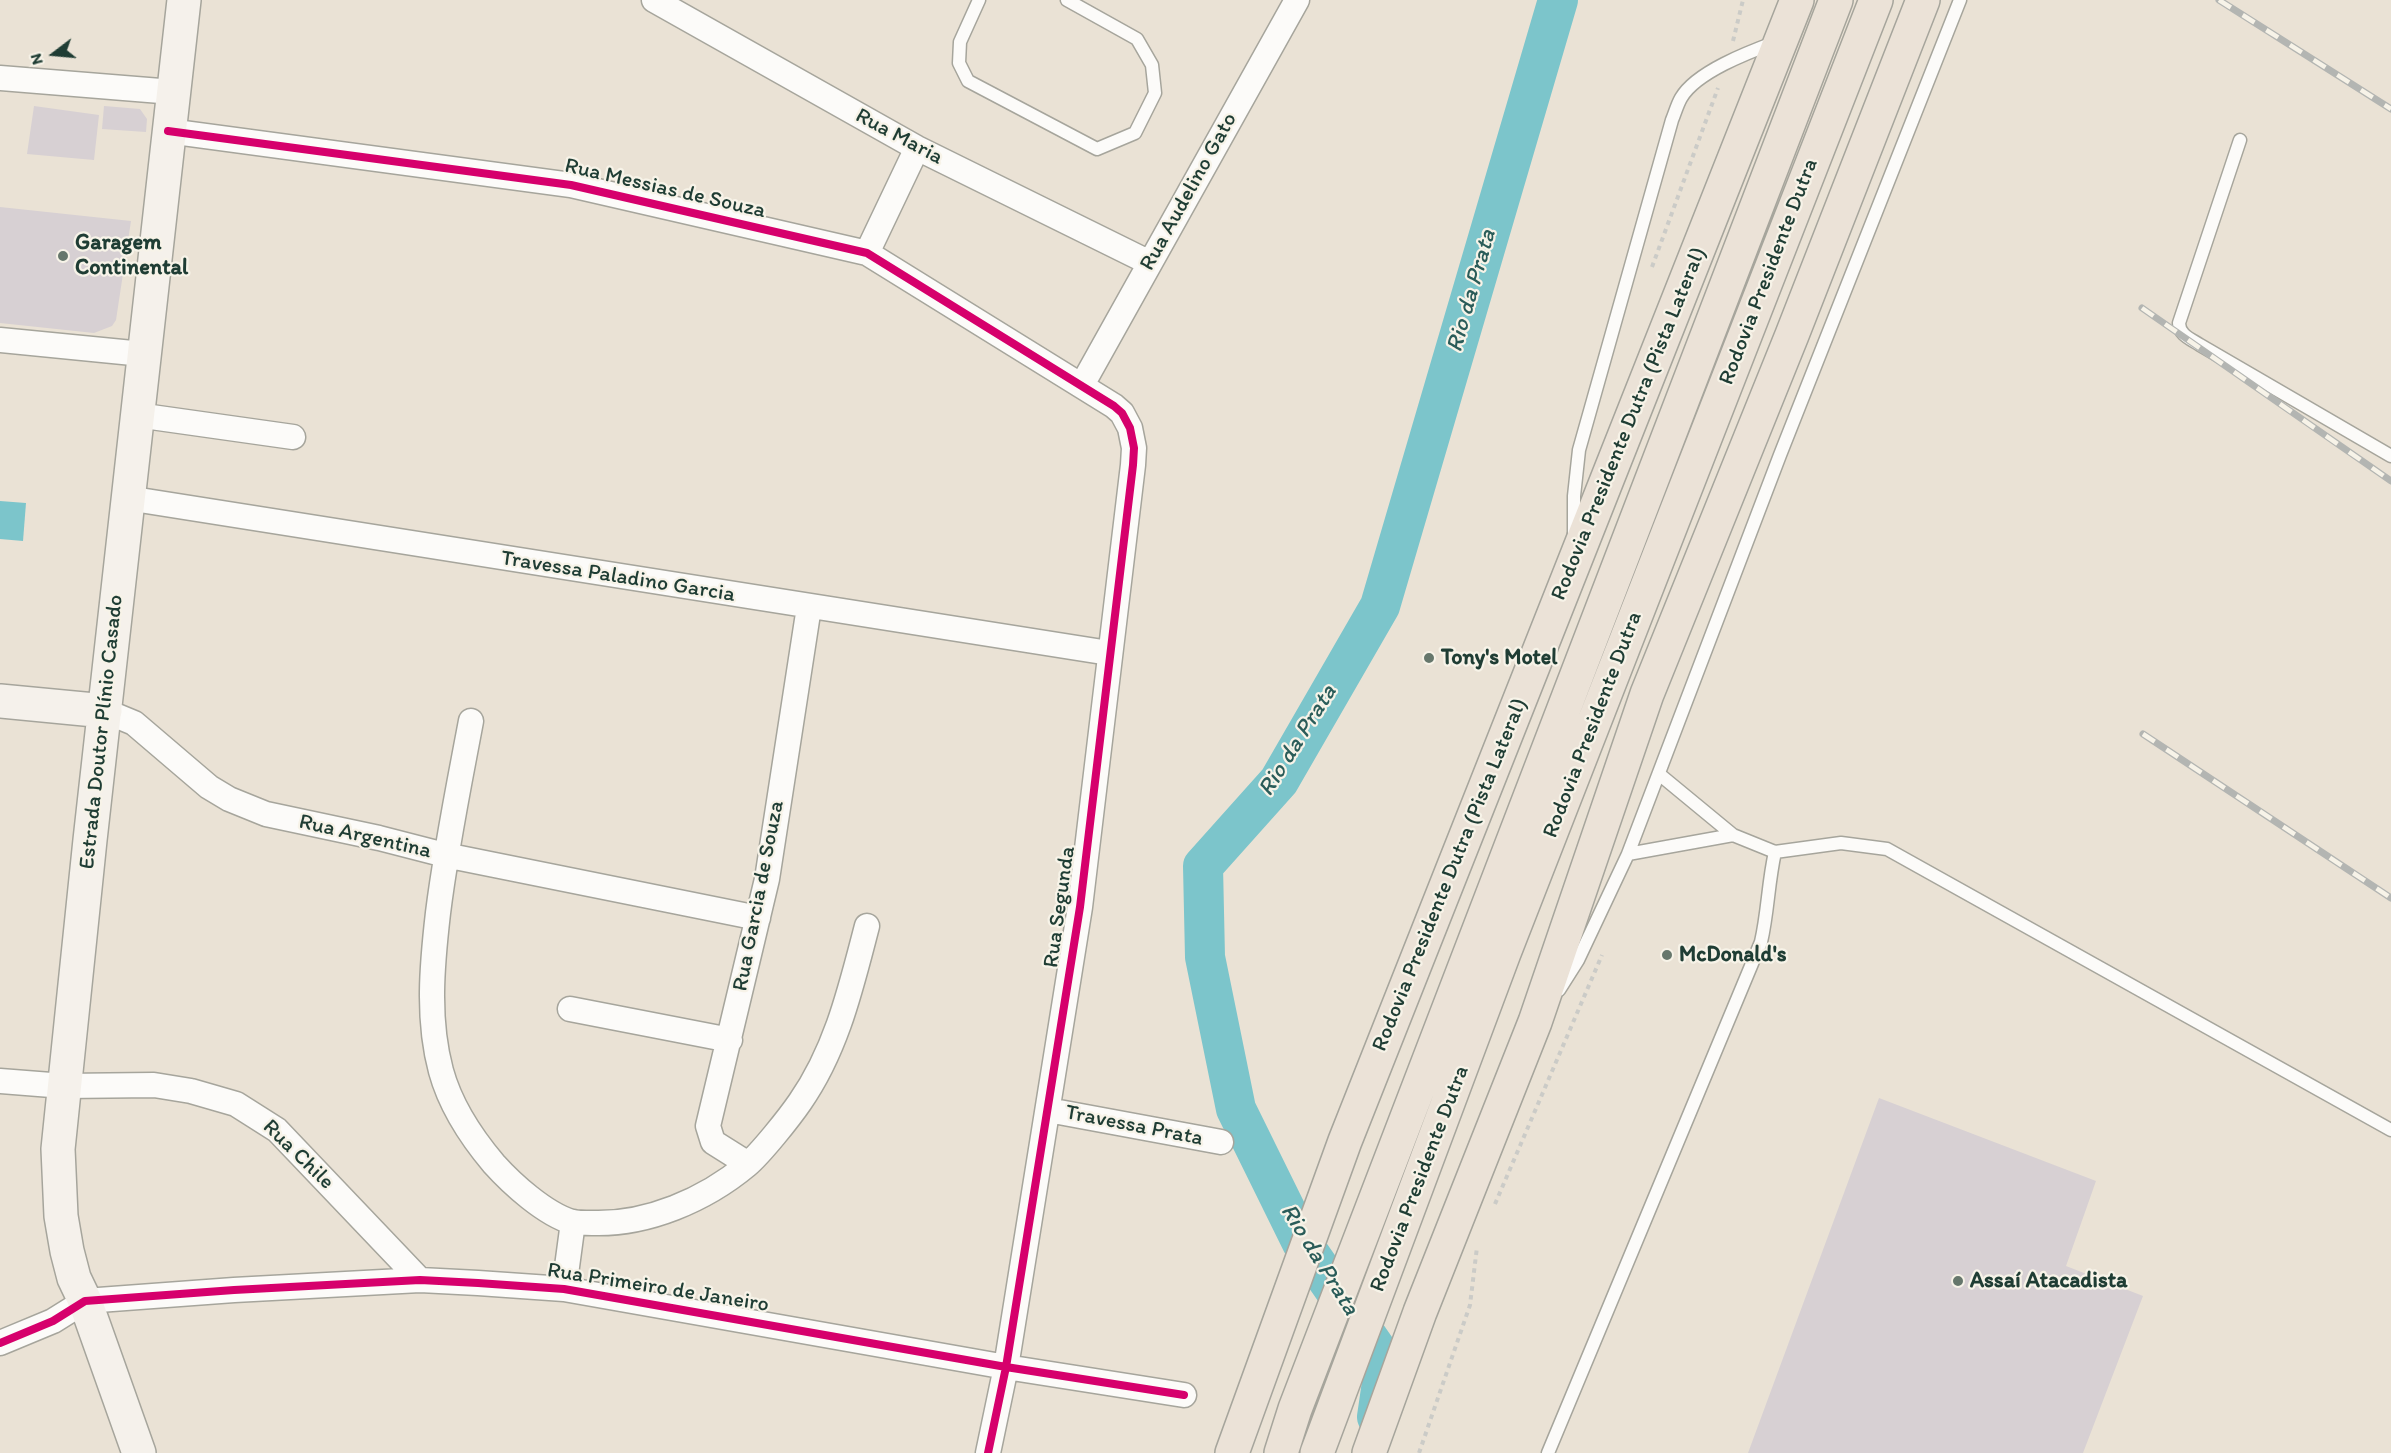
<!DOCTYPE html>
<html>
<head>
<meta charset="utf-8">
<style>
	body { margin:0 }
	#map { position:relative; width:2391px; height:1453px; overflow:hidden; background:#eae2d5; font-family:Itim,sans-serif }
	canvas { display:block }
	.north { position:absolute; left:24px; top:24px; width:60px; height:60px; -webkit-text-stroke:4px #f7f3e8; paint-order:stroke; rotate:254deg; font-size:16px; font-weight:700; line-height:24px; text-align:center; color:#1f3d34 }
	.north::after { content:''; display:block; margin:auto; width:21px; height:27px; background:#1f3d34; clip-path:polygon(50% 0,100% 100%,50% 72%,0 100%) }
</style>
</head>
<body>
<div id="map">
<canvas width="2391" height="1453"></canvas>
<div class="north">N</div>
</div>
<script>
const ctx = document.querySelector('canvas').getContext('2d');
ctx.lineJoin = 'round';
function paint(path, color) { ctx.fillStyle = color; ctx.fill(path, 'evenodd'); }
function strokePath(path, color, width, dash) { ctx.strokeStyle = color; ctx.lineWidth = width; ctx.lineCap = dash ? 'butt' : 'round'; ctx.setLineDash(dash || []); ctx.stroke(path); }
function drawText(font, color, halo, rows, align = 'center') {
  ctx.font = font + ' Itim,sans-serif'; ctx.lineWidth = 4.5; ctx.setLineDash([]); ctx.textBaseline = 'middle'; ctx.strokeStyle = halo; ctx.fillStyle = color; for (const [text, x, y, turn = 0] of rows) {
    ctx.save(); ctx.translate(x, y); ctx.rotate((+turn || 0) * Math.PI / 180); ctx.textAlign = isNaN(turn) ? turn : align; if (halo) ctx.strokeText(text, 0, 0); ctx.fillText(text, 0, 0); ctx.restore();
  }
}
const water = new Path2D(`
	M0 501 26 503 23 541 0 539Z`);
const river = new Path2D(`
	M1377 1417 1385 1362 1302 1243 1236 1109 1205 957 1203 866 1279 781 1380 606 1558 0`);
const building = new Path2D(`
	M34 106 99 115 94 160 27 154Z
	M104 106 140 109 147 119 146 132 102 129Z
	M0 207 131 221 116 320 112 326 94 333 0 323Z
	M1879 1098 2096 1181 2066 1266 2143 1296 2083 1453H1748Z`);
const path = new Path2D(`
	M1733 41 1743 0
	M1652 267 1718 88
	M1495 1204 1602 955
	M1419 1453 1470 1305 1477 1247`);
const lane = new Path2D(`
	M979 0 960 42 959 63 968 81 1097 149 1135 133 1155 93 1152 65 1137 39 1067 0
	M2240 140 2179 323C2179 335 2191 339 2200 345L2391 456
	M1574 533V496L1579 450 1672 120C1675 113 1677 105 1681 98 1696 72 1749 52 1776 42
	M1775 852 1841 843 1887 849 2391 1130
	M1628 854 1733 835
	M1559 990 1578 960 1628 854 1780 455 1960 0
	M1548 1453 1761 942C1768 912 1768 883 1775 852L1733 835 1659 774`);
const street = new Path2D(`
	M654 0 917 148 1150 263
	M0 78 173 92
	M168 131 571 185 867 253 1114 406 1122 413 1130 428 1134 448 1133 465 1080 907 1006 1367 988 1453
	M867 253 917 148
	M0 340 143 354
	M1082 385 1297 0
	M137 415 293 437
	M127 498 1109 653
	M105 711 134 723 209 787 229 799 266 814 379 838 445 855 758 918
	M471 721C459 785 446 848 438 913 432 965 427 1020 441 1071 450 1104 472 1138 494 1164 512 1184 545 1214 572 1222 578 1223 586 1223 592 1223 647 1225 705 1200 747 1165 761 1153 789 1118 800 1102 837 1049 851 987 867 926
	M570 1009 730 1040
	M0 1081 64 1086 154 1085 191 1091 236 1104 277 1130 420 1280
	M1048 1110 1221 1142
	M748 1164 713 1142 708 1126 767 879 809 607
	M564 1289 573 1222
	M0 1343 53 1321 85 1301 234 1290 420 1280 478 1283 564 1289 1006 1367 1184 1395`);
const secondary = new Path2D(`
	M0 701 105 711
	M139 1453 85 1301 74 1278 67 1251 61 1216 58 1149 90 840 184 0`);
const highway = new Path2D(`
	M1232 1453 1345 1141 1797 0
	M1281 1453 1295 1409 1836 0
	M1317 1453 1504 953 1876 0
	M1369 1453 1420 1312 1535 1022 1647 694 1792 335 1923 0`);
const rail = new Path2D(`
	M2219 0 2391 109
	M2142 308 2391 481
	M2143 734 2391 898`);
const cycleway = new Path2D(`
	M168 131 571 185 867 253 1114 406 1122 413 1130 428 1134 448 1133 465 1080 907 1006 1367 988 1453
	M0 1343 53 1321 85 1301 234 1290 420 1280 478 1283 564 1289 1006 1367 1184 1395`);
const markers = [
	[63,256,6,"#66776c"],
	[1429,658,6,"#66776c"],
	[1667,955,6,"#66776c"],
	[1958,1281,6,"#66776c"]
];
const streetNames = [
	["Rua Maria",899,137,28],
	["Rua Messias de Souza",665,189,13],
	["Rua Audelino Gato",1189,192,-61],
	["Rodovia Presidente Dutra",1769,272,-69],
	["Rodovia Presidente Dutra (Pista Lateral)",1629,424,-68],
	["Travessa Paladino Garcia",618,577,9],
	["Rodovia Presidente Dutra",1593,725,-69],
	["Estrada Doutor Plínio Casado",102,732,-84],
	["Rua Argentina",365,837,13],
	["Rodovia Presidente Dutra (Pista Lateral)",1450,875,-68],
	["Rua Garcia de Souza",759,896,-79],
	["Rua Segunda",1060,907,-82],
	["Travessa Prata",1134,1126,11],
	["Rua Chile",298,1155,44],
	["Rodovia Presidente Dutra",1420,1179,-69],
	["Rua Primeiro de Janeiro",658,1288,9]
];
const poiNames = [
	["Garagem",75,243],
	["Continental",75,268],
	["Tony's Motel",1441,658],
	["McDonald's",1679,955],
	["Assaí Atacadista",1970,1281]
];
const waterNames = [
	["Rio da Prata",1472,291,-74],
	["Rio da Prata",1298,741,-58],
	["Rio da Prata",1319,1260,58]
];
paint(water, '#7cc5cb');
strokePath(river, '#7cc5cb', 40);
paint(building, '#d7d0d3');
strokePath(lane, '#a6a59c', 15);
strokePath(street, '#a6a59c', 27);
strokePath(secondary, '#a6a59c', 36);
strokePath(highway, '#a6a59c', 36);
strokePath(path, '#cbcbc7', 4, [4.5, 4.5]);
strokePath(lane, '#fcfbf9', 12);
strokePath(street, '#fcfbf9', 24);
strokePath(secondary, '#f5f1eb', 33);
strokePath(highway, '#ebe2d7', 33);
strokePath(rail, '#b3b5b2', 7);
strokePath(rail, '#f7f3e8', 4.5, [14]);
strokePath(cycleway, '#d6006c', 8);
for (const [x, y, r, color] of markers) { const dot = new Path2D(); dot.arc(x, y, r, 0, 2 * Math.PI); ctx.fillStyle = color; ctx.fill(dot); strokePath(dot, '#f7f3e8', 2); }
drawText('22px', '#1f3d34', '#f7f3e8', streetNames);
drawText('bold 22px', '#1f3d34', '#f7f3e8', poiNames, 'left');
drawText('italic 24px', '#2a5c59', '#f7f3e8', waterNames);
</script>
</body>
</html>
